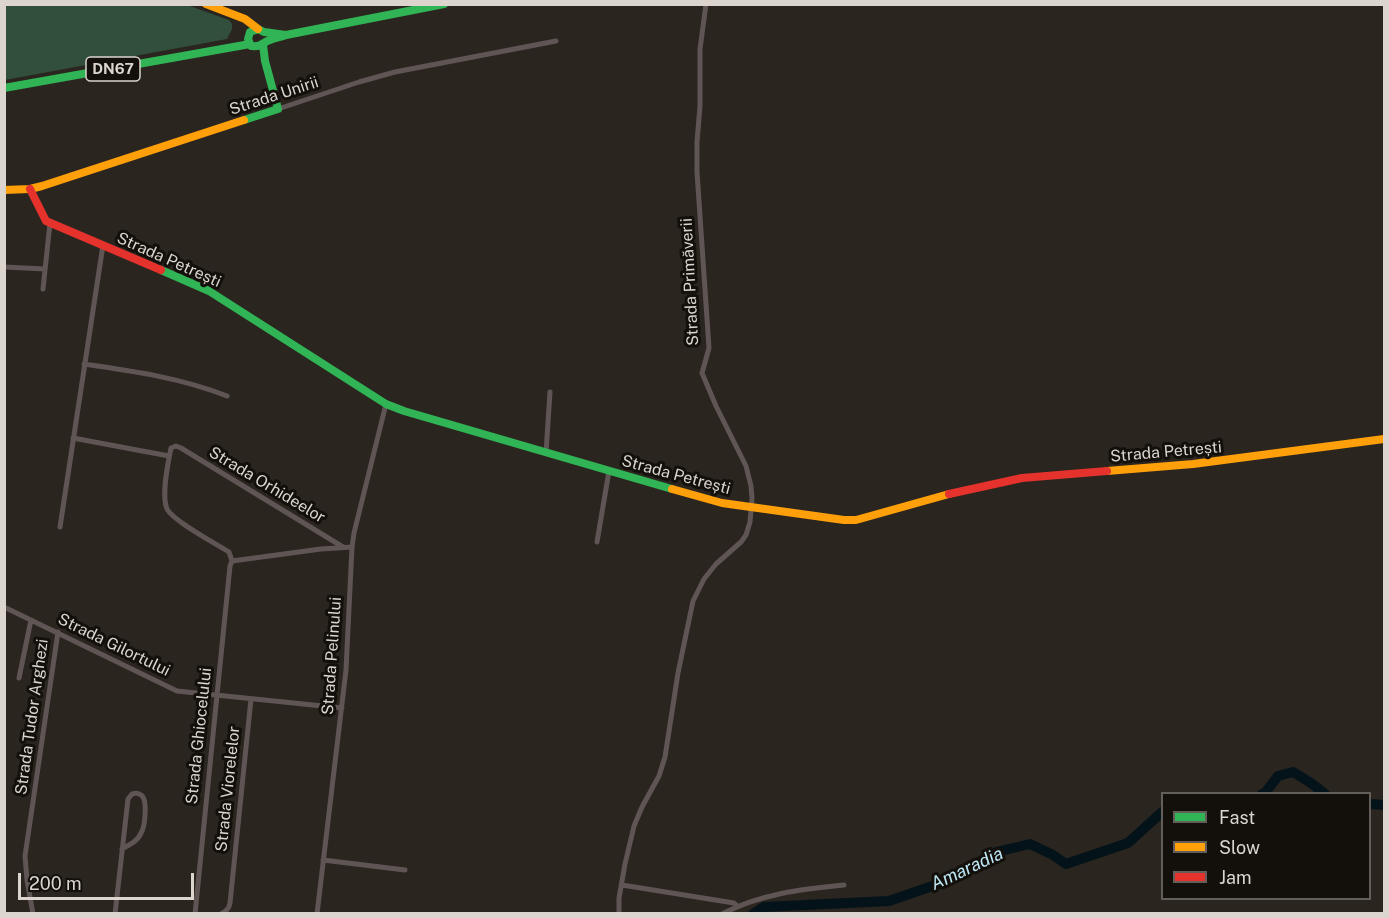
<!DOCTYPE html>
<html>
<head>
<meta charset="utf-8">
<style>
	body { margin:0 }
	#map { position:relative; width:1389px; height:918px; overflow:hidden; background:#2a251f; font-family:"Public Sans",sans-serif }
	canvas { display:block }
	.frame { position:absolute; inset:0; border:6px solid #dbd5ce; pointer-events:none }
	.legend { position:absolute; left:1161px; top:792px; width:210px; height:108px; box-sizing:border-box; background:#130f0b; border:2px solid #635e59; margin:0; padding:8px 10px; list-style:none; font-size:18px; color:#dbd5ce }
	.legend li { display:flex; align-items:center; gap:12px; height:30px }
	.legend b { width:30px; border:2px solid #635e59 }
	.scale { position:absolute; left:18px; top:873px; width:176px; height:27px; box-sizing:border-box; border:3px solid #dbd5ce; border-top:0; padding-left:8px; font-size:18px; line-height:21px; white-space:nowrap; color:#dbd5ce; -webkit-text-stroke:4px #130f0b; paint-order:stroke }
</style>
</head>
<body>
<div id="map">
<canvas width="1389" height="918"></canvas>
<div class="frame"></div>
<ul class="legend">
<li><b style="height:8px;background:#30b455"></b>Fast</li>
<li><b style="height:8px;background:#ff9f0a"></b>Slow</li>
<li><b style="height:8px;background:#e5322d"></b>Jam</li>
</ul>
<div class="scale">200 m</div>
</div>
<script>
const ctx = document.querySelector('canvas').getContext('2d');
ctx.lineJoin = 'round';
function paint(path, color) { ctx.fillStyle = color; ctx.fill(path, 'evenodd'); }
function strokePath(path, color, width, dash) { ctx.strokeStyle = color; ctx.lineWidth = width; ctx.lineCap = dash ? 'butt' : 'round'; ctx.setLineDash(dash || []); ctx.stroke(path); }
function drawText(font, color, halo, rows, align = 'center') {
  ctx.font = font + ' "Public Sans",sans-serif'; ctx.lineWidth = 6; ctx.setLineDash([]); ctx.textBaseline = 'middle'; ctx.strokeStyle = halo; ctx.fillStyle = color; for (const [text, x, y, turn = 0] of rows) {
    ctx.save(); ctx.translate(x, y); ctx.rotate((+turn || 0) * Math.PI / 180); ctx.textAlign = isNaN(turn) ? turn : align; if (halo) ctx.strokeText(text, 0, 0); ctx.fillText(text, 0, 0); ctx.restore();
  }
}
const green = new Path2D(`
	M5 4 187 5 229 20 232 24V29L227 39 5 80Z`);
const river = new Path2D(`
	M1262 794 1265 793 1278 776 1293 772 1311 783 1325 794
	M1370 804 1384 805
	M753 914 764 907 889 901 947 881 996 852 1030 844 1053 855 1066 864 1128 843 1162 812`);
const street = new Path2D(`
	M278 109 359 82 395 72 556 41
	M4 267 45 269
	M43 289 50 223
	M84 364C133 371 181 378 227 396
	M73 438 169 456
	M546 453 550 392
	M60 527 103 245
	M597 542 609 471
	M232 561 229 552C215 543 173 521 167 509 161 495 168 463 171 448L176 446 181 448 343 547
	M4 607 177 691 342 708
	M19 678 31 620
	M323 860 405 870
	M622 885 734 903 737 906
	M33 914 27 880 25 856 58 632
	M115 914 128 799 132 794C135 793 138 793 141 795 148 799 145 827 141 833 138 841 129 845 122 849
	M195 914 230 566 232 561 321 549 352 547
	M221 914C226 911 229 909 230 903L251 699
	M317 914 346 670 352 547 354 533 386 404
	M619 914V898L625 864 634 826 642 807 659 776 665 757 678 673 693 601 704 579 716 564 741 542 746 535 750 522 752 498 751 486 746 466 716 406 702 373 709 348 697 172V142L700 106V49L706 4
	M722 914C760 894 802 889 844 885`);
const fast = new Path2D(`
	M286 35 264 32 258 29 250 32 248 39 251 46C263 47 261 43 270 40 275 38 281 37 286 35L444 4
	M4 88 250 44
	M244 120 278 109 265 61 263 45
	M161 270 209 291 386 404 404 411 672 489`);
const slow = new Path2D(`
	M206 4 245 19 258 29
	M4 190 30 189 42 186 244 120
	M1107 471 1193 464 1384 439
	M672 489 722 503 844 520H856L949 494`);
const jam = new Path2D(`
	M30 189 46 221 161 270
	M949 494 1022 478 1107 471`);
const shields = [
	[113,69,54]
];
const shieldNames = [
	["DN67",113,69]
];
const streetNames = [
	["Strada Unirii",274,96,-18],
	["Strada Petrești",169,260,24],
	["Strada Primăverii",690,282,-93],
	["Strada Petrești",1166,452,-5],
	["Strada Petrești",676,475,15],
	["Strada Orhideelor",267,485,31],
	["Strada Gilortului",114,645,26],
	["Strada Pelinului",332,656,-86],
	["Strada Tudor Arghezi",32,717,-82],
	["Strada Ghiocelului",199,736,-84],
	["Strada Viorelelor",228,789,-84]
];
const waterNames = [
	["Amaradia",967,869,-25]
];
paint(green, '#314f3c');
strokePath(river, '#041319', 10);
strokePath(street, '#5f5555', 5);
strokePath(fast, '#30b455', 8);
strokePath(slow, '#ff9f0a', 8);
strokePath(jam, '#e5322d', 8);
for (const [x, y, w] of shields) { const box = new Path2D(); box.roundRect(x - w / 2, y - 12, w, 24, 4.5); ctx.fillStyle = '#130f0b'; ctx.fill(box); strokePath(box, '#dbd5ce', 1.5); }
drawText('bold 15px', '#dbd5ce', null, shieldNames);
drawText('16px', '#dbd5ce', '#130f0b', streetNames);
drawText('italic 18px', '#bee8f6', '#130f0b', waterNames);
</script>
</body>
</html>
